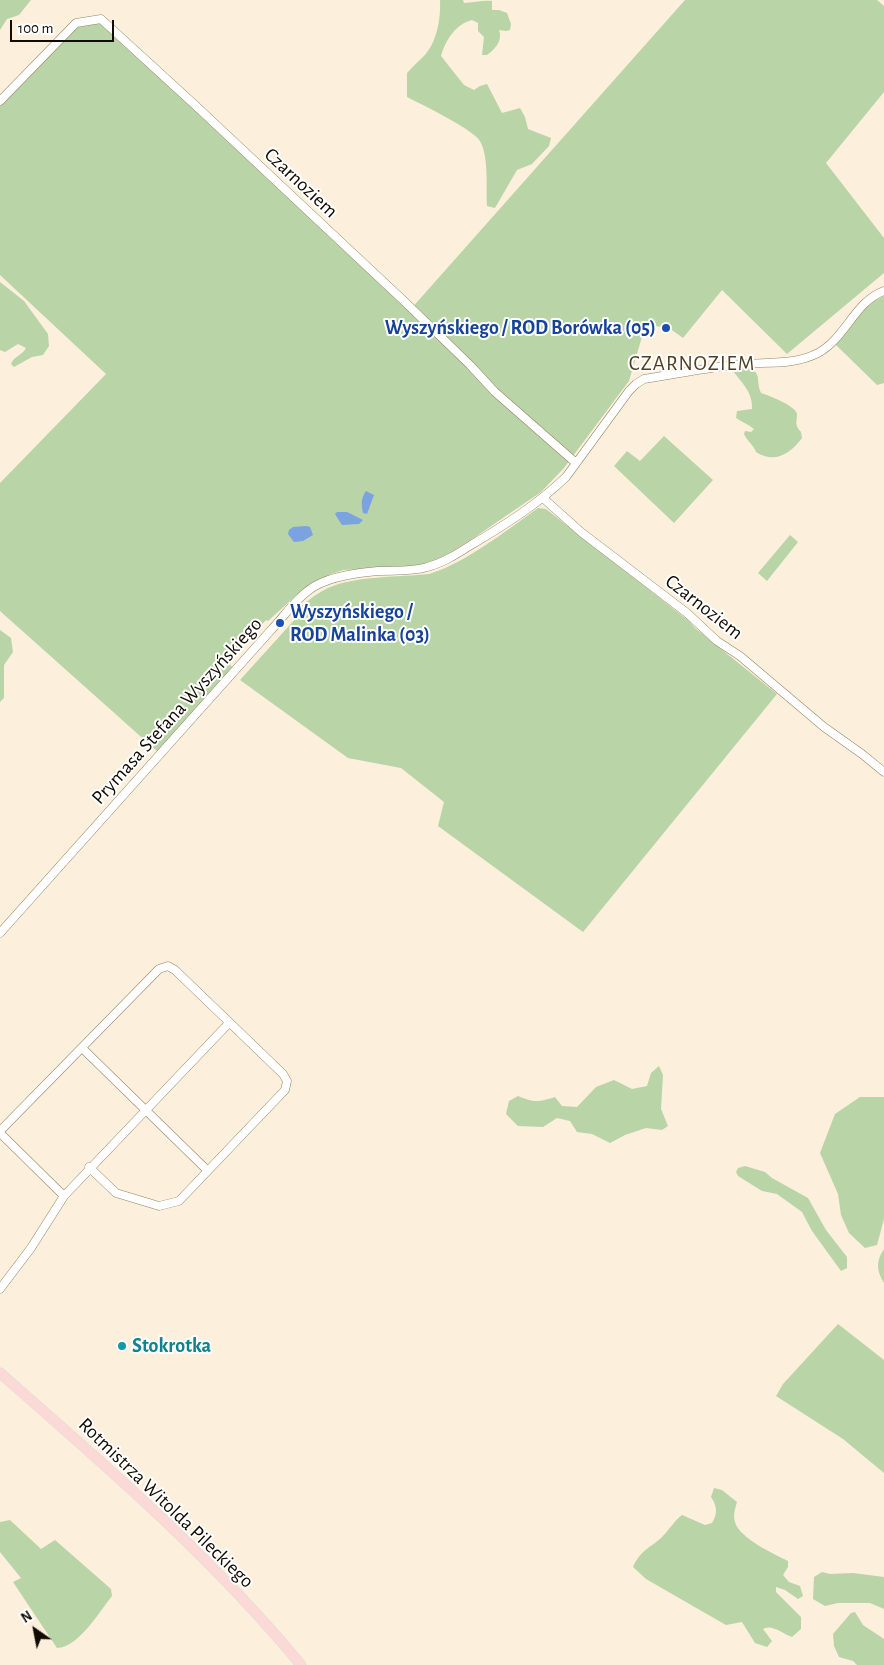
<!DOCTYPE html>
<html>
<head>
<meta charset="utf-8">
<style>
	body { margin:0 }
	#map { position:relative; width:884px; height:1665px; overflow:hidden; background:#fcefdc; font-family:"Alegreya Sans",sans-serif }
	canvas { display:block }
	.north { position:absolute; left:10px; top:1605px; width:50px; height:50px; -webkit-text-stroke:4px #fff; paint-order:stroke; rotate:327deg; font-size:14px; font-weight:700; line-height:20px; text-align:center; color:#120b02 }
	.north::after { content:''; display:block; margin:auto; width:18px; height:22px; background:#120b02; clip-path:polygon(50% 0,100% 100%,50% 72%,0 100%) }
	.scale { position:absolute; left:10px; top:20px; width:104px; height:22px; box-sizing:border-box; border:2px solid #120b02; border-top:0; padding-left:6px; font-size:15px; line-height:18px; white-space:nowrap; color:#120b02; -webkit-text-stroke:4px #fff; paint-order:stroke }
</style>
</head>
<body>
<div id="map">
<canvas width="884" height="1665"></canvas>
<div class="north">N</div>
<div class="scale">100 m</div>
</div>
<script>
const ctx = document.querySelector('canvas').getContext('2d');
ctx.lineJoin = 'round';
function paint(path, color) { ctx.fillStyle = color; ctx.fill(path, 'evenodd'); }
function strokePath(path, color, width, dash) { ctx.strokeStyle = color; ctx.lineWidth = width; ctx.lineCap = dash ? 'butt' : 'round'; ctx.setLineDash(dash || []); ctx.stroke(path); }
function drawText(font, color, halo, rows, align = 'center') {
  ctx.font = font + ' "Alegreya Sans",sans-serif'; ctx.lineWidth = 4; ctx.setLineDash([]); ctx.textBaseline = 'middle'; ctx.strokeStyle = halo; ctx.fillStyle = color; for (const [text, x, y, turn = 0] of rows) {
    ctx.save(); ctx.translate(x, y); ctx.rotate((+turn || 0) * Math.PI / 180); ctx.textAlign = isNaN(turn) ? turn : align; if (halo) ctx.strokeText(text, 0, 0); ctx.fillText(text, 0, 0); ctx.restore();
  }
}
const green = new Path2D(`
	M0 0H31L19 15 7 19 0 30Z
	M440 0H463L464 3C474 3 483 0 492 1V10H499L507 13 511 24 510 30 506 31 499 30C503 41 495 49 487 55H482L484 37 478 31V23L472 20C456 24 446 39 441 56L464 85 474 90 480 86 487 84 502 113 520 108 525 117 528 129 551 138 549 146 532 164 517 170 495 208 487 206C486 187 489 157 480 141 474 130 421 104 407 97V73C412 67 418 62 424 56 437 42 441 18 440 0Z
	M685 0H877L884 6V92L826 163 884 238V273L787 354 722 290 683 338 669 328 648 325 644 330 629 381 564 468 541 492 475 537 443 557 425 564 400 567 343 570 331 574 302 590 268 621 266 620 227 661 233 668 158 752 0 611V483L106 374 0 275V103L74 29 81 25 101 23 164 79 410 310Z
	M0 282 24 301 48 334 49 346 43 355 32 357 14 367 11 364C14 356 23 355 26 348L18 344 5 352 0 350Z
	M884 296V383L877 385 836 345C852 325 859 307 884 296Z
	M742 368C764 369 755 380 761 393 768 395 796 406 797 414 797 422 794 425 801 432L802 438C790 454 775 464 756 452 753 444 747 441 744 434L745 431 751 432 754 429C748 424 742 422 736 418L737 411 752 409C753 393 743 384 733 371Z
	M664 436 713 480 674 523 614 466 627 451 640 461Z
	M538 508 546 509 689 621 695 628 777 694 583 932 438 826 444 802 401 768 348 758 240 680 297 617 294 614C303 604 315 594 328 588 354 576 400 577 429 574 464 564 507 530 538 508Z
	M790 535 798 542 767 581 758 573Z
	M0 630 11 638 13 652 4 665V698L0 702Z
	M659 1066 663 1075 661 1109 668 1126 662 1130 646 1128 625 1135 610 1143 592 1134 577 1132 570 1121 557 1118 543 1127 518 1126 506 1114 509 1101 518 1096C534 1103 539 1102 555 1097L562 1106 577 1107 596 1087 614 1080 632 1089 647 1086 651 1073Z
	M860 1097H884V1219L877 1245 865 1248 849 1233 841 1215 838 1194 820 1153 835 1114Z
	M745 1166 765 1172 772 1178 808 1198 826 1230 847 1257V1268L841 1271 812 1231 802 1212 777 1194 762 1191 738 1176 736 1172 738 1168Z
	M884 1249V1283C876 1270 876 1261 884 1249Z
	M838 1324 884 1360V1473L843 1439 776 1396 783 1384Z
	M714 1488 722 1490 737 1502C735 1509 733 1515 735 1522 739 1538 774 1554 788 1561V1567L783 1575 789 1582 800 1586 803 1596 798 1599 785 1590 776 1587V1592L801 1617V1629L792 1637C782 1634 773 1624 763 1629L772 1641 767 1647 755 1643 742 1622 726 1625 646 1579 633 1567C641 1549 651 1548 663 1536 670 1529 674 1521 682 1515L705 1525 712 1523C718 1513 717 1506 711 1497Z
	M10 1520 41 1549 55 1540 111 1589 112 1596C99 1612 79 1647 57 1648L13 1582 21 1578 0 1552V1522Z
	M822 1572 830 1574 853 1573 884 1577V1609L870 1603H838L825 1606 813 1599 814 1577Z
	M855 1612 863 1625 884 1639V1665H857L853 1661 839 1657 834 1646 833 1634 851 1613Z`);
const water = new Path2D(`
	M366 491 374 495 367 514 363 513C361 503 361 499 366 491Z
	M337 512H347L363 520 359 524 342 525 335 514Z
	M306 526 310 527 313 535 303 541 294 542 288 534 289 530 293 527Z`);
const minor = new Path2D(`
	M0 101 76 23 101 19 195 105 404 301 470 365 495 392 576 463
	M543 498 581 532 687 613 717 641 740 656 824 727 862 754 884 772
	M0 933 272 629C285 615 298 596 315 586 333 576 357 573 378 571 393 570 412 572 427 567 443 563 457 554 471 545 505 525 538 504 566 477L629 391 636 384 644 379C677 374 710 367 743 364 768 362 795 365 818 353 846 338 854 302 884 291
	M82 1048 207 1170
	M0 1131 159 969 168 966 175 970 283 1074 287 1081 285 1090 179 1201 159 1206 116 1193 89 1167
	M0 1133 64 1196
	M0 1289 31 1248 64 1196 229 1023`);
const major = new Path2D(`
	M0 1373C105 1465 212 1557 301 1665`);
const markers = [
	[666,328,5,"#1a4fb4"],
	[280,623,5,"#1a4fb4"],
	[122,1346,5,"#0f9aa8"]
];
const streetNames = [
	["Czarnoziem",301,183,43],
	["Czarnoziem",704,607,38],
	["Prymasa Stefana Wyszyńskiego",177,711,-48],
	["Rotmistrza Witolda Pileckiego",166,1503,44]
];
const transitNames = [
	["Wyszyńskiego / ROD Borówka (05)",656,328],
	["Wyszyńskiego /",290,612,"left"],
	["ROD Malinka (03)",290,635,"left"]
];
const cultureNames = [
	["Stokrotka",132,1346]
];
const neighbourhoodNames = [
	["CZARNOZIEM",692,364]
];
paint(green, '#b9d4a7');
paint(water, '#7ba2e1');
strokePath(minor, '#958364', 9);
strokePath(major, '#dedddc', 11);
strokePath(minor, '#fff', 8);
strokePath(major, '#fad9d6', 10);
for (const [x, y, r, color] of markers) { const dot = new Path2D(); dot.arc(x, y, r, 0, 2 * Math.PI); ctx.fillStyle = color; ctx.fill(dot); strokePath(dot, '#fff', 2); }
drawText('20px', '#120b02', '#fff', streetNames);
drawText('bold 20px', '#164399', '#fff', transitNames, 'right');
drawText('bold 20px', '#0d838f', '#fff', cultureNames, 'left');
ctx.letterSpacing = '1px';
drawText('21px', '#503f23', '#fff', neighbourhoodNames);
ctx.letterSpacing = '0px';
</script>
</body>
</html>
